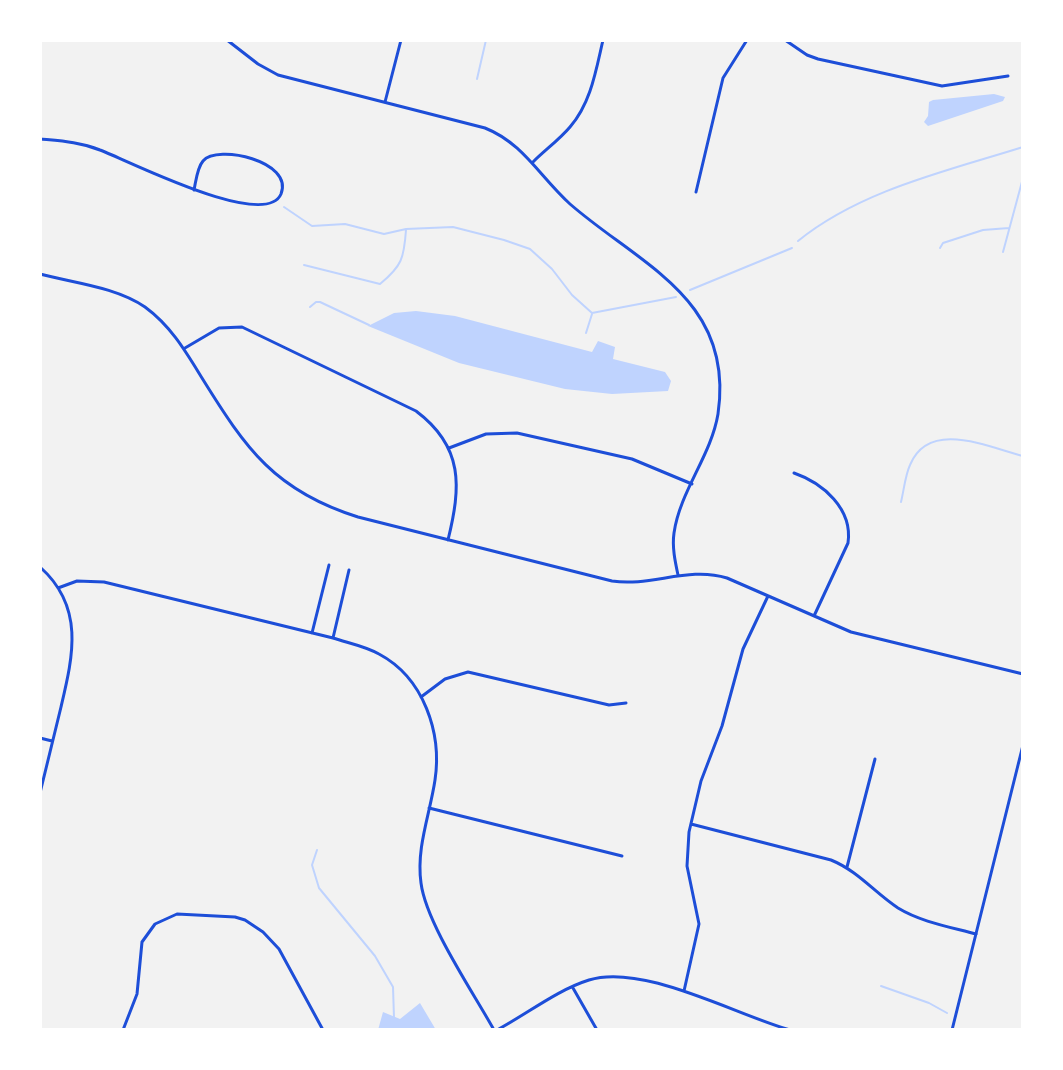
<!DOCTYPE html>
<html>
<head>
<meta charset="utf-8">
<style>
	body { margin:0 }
	#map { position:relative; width:1063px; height:1070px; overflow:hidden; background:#f2f2f2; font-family:"Titillium Web",sans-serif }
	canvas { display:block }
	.frame { position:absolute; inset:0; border:42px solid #fff; pointer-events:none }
</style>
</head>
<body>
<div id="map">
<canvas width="1063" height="1070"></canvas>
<div class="frame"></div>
</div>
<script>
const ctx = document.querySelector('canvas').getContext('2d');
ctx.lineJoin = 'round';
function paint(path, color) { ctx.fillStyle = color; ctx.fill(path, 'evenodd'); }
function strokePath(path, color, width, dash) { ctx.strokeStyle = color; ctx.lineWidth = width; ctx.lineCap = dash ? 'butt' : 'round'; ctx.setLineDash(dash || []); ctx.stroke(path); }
const water = new Path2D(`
	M994 94 1005 97 1003 101 928 126 924 122 928 116 929 102 933 100Z
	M416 311 455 316 592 352 598 341 615 347 613 359 665 372 671 381 668 391 612 394 565 389 459 363 368 326 394 313Z
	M420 1003 436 1030H378L383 1012 400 1019Z`);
const stream = new Path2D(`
	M477 79 486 40
	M284 207 312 226 345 224 384 234 406 229 453 227 504 240 530 249 552 269 572 295 592 313 676 297
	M798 241C861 190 947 171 1023 147
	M940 248 943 243 983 230 1009 228
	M1003 252 1023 178
	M304 265 380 284C402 266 404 258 406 230
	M690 290 792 248
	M310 307 316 302H320L369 325
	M586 333 592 314
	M901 502C904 490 905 476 910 465 929 419 988 447 1023 456
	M317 850 312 865 319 888 375 956 393 987 394 1018
	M881 986 929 1003 947 1013`);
const minor = new Path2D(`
	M227 40 258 64 278 75 485 128C523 143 540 177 570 204 640 265 735 299 718 414 711 456 680 491 674 533 672 547 675 561 678 575
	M785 40 807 55 818 59 942 86 1008 76
	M385 102 401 40
	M40 139C61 141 80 142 100 150 127 160 265 231 281 194 294 161 217 144 203 161 197 168 196 181 194 190
	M533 162C545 150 559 140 570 127 591 103 596 70 603 40
	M696 192 723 78 747 40
	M40 274C74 283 116 287 145 307 171 326 186 352 202 378 246 449 275 491 358 517L612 581C651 587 688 566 727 578L851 632 1023 674
	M185 348 219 328 242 327 416 411C464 447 461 487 448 540
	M449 448 486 434 517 433 632 459 692 484
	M794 473C823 483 853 509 848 543L814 616
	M40 567C85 607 73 656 61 707 54 736 47 764 40 793
	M58 588 77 581 104 582 333 638C348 643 365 646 379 654 424 678 442 733 435 780 430 814 416 848 421 883 426 923 473 992 494 1030
	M312 633 329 565
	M333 638 349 570
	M421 697 445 679 468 672 609 705 626 703
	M40 738 52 741
	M429 808 622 856
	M691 824 831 860C858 871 875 893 898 908 921 922 950 927 976 934
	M847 867 875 759
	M573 988 597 1030
	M684 991 699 924 687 866 689 832 701 781 722 726 743 649 768 596
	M123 1030 137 994 142 942 155 924 177 914 235 917 245 920 263 932 279 949 323 1030
	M497 1030C527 1014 557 990 589 980 643 963 736 1015 790 1030`);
const tertiary = new Path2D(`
	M952 1030 1023 745`);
paint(water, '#bfd3fe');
strokePath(stream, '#bfd3fe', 2);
strokePath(minor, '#1d4ed8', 3);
strokePath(tertiary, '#1d4ed8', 3);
</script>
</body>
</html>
